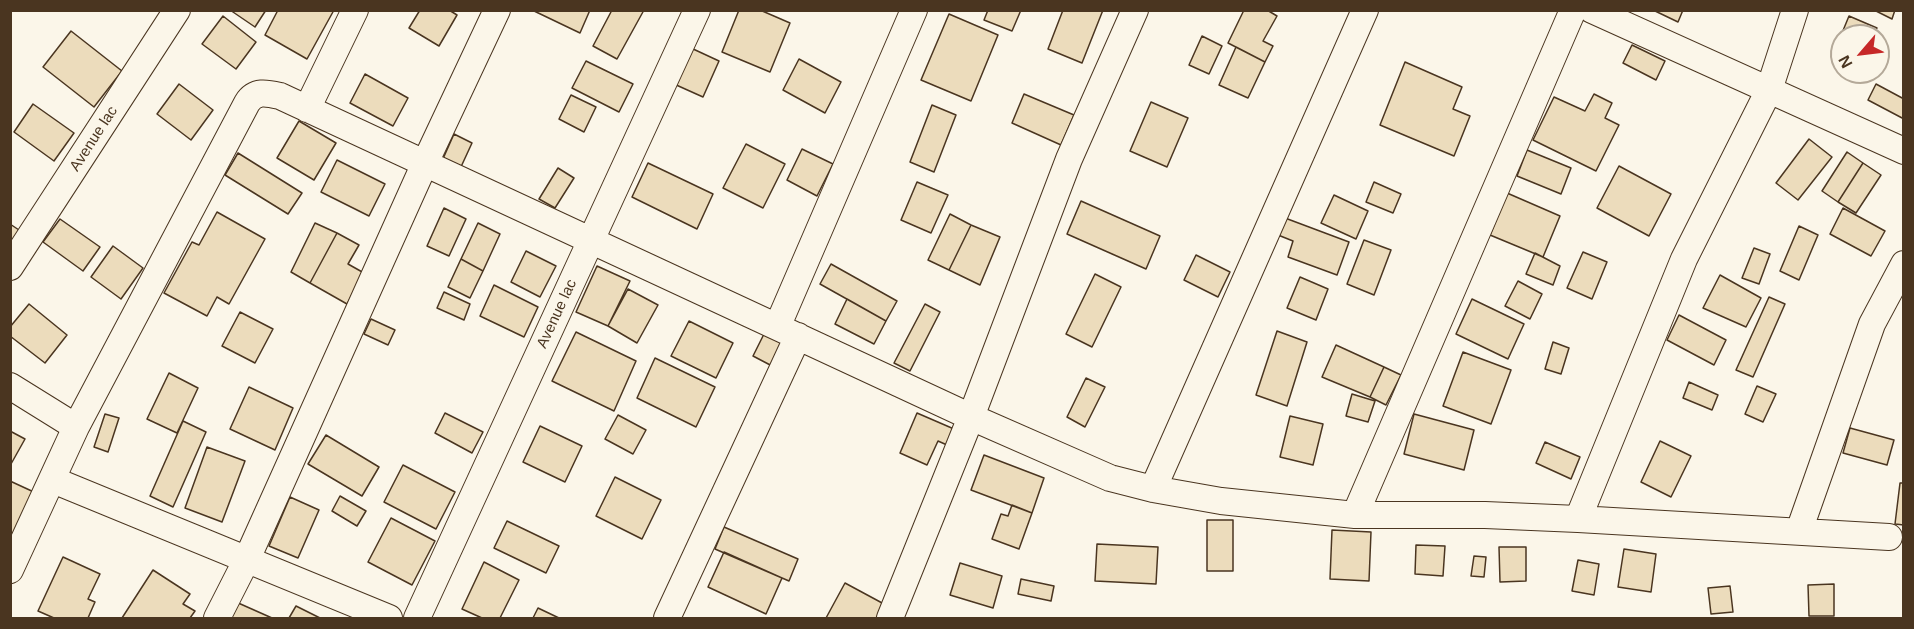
<!DOCTYPE html>
<html>
<head>
<meta charset="utf-8">
<style>
	body { margin:0 }
	#map { position:relative; width:1914px; height:629px; overflow:hidden; background:#fbf6e9; font-family:Arial,sans-serif }
	canvas { display:block }
	.frame { position:absolute; inset:0; border:12px solid #4a3520; pointer-events:none }
	.north { position:absolute; left:1830px; top:24px; width:60px; height:60px; box-sizing:border-box; background:#fbf6e9; border:2px solid #b4a999; border-radius:50%; rotate:242deg; font-size:16px; font-weight:700; line-height:24px; text-align:center; color:#4a3520 }
	.north::after { content:''; display:block; margin:auto; width:21px; height:27px; background:#c62828; clip-path:polygon(50% 0,100% 100%,50% 72%,0 100%) }
</style>
</head>
<body>
<div id="map">
<canvas width="1914" height="629"></canvas>
<div class="frame"></div>
<div class="north">N</div>
</div>
<script>
const ctx = document.querySelector('canvas').getContext('2d');
ctx.lineJoin = 'round';
function paint(path, color) { ctx.fillStyle = color; ctx.fill(path, 'evenodd'); }
function strokePath(path, color, width, dash) { ctx.strokeStyle = color; ctx.lineWidth = width; ctx.lineCap = dash ? 'butt' : 'round'; ctx.setLineDash(dash || []); ctx.stroke(path); }
function drawText(font, color, halo, rows, align = 'center') {
  ctx.font = font + ' Arial,sans-serif'; ctx.lineWidth = 4.5; ctx.setLineDash([]); ctx.textBaseline = 'middle'; ctx.strokeStyle = halo; ctx.fillStyle = color; for (const [text, x, y, turn = 0] of rows) {
    ctx.save(); ctx.translate(x, y); ctx.rotate((+turn || 0) * Math.PI / 180); ctx.textAlign = isNaN(turn) ? turn : align; if (halo) ctx.strokeText(text, 0, 0); ctx.fillText(text, 0, 0); ctx.restore();
  }
}
const building = new Path2D(`
	M230 10H266L255 27Z
	M278 10H334L307 59 265 35Z
	M420 10H449L457 15 439 46 409 28Z
	M532 10H590L580 33Z
	M612 10H644L617 59 593 46Z
	M739 10H760L790 23 770 72 722 52Z
	M988 10H1021L1012 31 984 20Z
	M1063 10H1103L1082 63 1048 49Z
	M1244 10H1267L1277 16 1263 41 1273 46 1265 62 1228 43Z
	M1653 10H1683L1678 22Z
	M1874 10H1895L1892 19Z
	M949 14 998 35 971 101 921 80Z
	M223 16 256 42 236 69 202 44Z
	M1849 16 1877 28 1873 36H1842V53L1835 50Z
	M71 31 122 71 94 107 43 67Z
	M1202 36 1222 46 1209 74 1189 65Z
	M1632 45 1665 61 1656 80 1623 63Z
	M1236 47 1265 62 1248 98 1219 85Z
	M691 48 719 61 703 97 674 84Z
	M799 59 841 82 825 113 783 90Z
	M586 61 633 84 619 112 572 88Z
	M1405 62 1462 87 1453 109 1470 116 1454 156 1380 125Z
	M365 74 408 98 393 126 350 103Z
	M179 84 213 110 191 140 157 114Z
	M1876 84 1904 99V119L1868 100Z
	M1024 94 1074 115 1061 145 1012 123Z
	M1594 94 1612 103 1605 118 1619 125 1596 171 1533 140 1554 97 1585 111Z
	M571 95 596 107 584 132 559 119Z
	M1151 102 1188 118 1167 167 1130 151Z
	M33 104 74 133 54 161 14 132Z
	M932 105 956 115 934 172 910 162Z
	M299 121 336 143 314 180 277 158Z
	M454 134 472 143 460 169 442 161Z
	M1809 139 1832 157 1798 200 1776 183Z
	M746 144 785 164 763 208 723 188Z
	M802 149 833 164 817 196 787 180Z
	M1527 150 1571 168 1561 194 1517 176Z
	M1847 152 1863 163 1838 202 1822 191Z
	M238 153 302 193 288 214 225 175Z
	M337 160 385 184 369 216 321 192Z
	M648 163 713 194 697 229 632 197Z
	M1863 163 1881 175 1856 213 1838 202Z
	M1619 166 1671 194 1649 236 1597 208Z
	M558 168 574 178 555 208 539 199Z
	M917 182 948 195 931 233 901 220Z
	M1374 182 1401 194 1393 213 1366 202Z
	M1507 193 1560 216 1543 257 1490 235Z
	M1334 195 1368 211 1356 239 1321 223Z
	M1081 201 1160 236 1146 269 1067 234Z
	M444 208 466 219 449 256 427 246Z
	M1843 208 1885 231 1871 256 1830 234Z
	M217 212 265 239 229 304 217 297 207 316 164 293 192 242 199 245Z
	M950 214 971 225 949 270 928 260Z
	M1285 218 1349 242 1337 275 1288 257 1293 241 1278 235Z
	M60 219 100 247 83 271 43 242Z
	M315 223 337 233 310 283 291 272Z
	M478 223 500 234 483 271 461 259Z
	M10 224 22 232 10 248Z
	M971 225 1000 237 980 285 949 270Z
	M1799 226 1818 235 1799 280 1780 271Z
	M337 233 359 245 348 264 364 273 347 304 310 283Z
	M1364 240 1391 250 1374 295 1347 284Z
	M113 246 143 268 121 299 91 277Z
	M1754 248 1770 254 1759 284 1742 278Z
	M526 251 556 266 540 297 511 282Z
	M1583 252 1607 262 1592 299 1567 288Z
	M1535 253 1560 266 1553 285 1526 274Z
	M1196 255 1230 272 1218 297 1184 280Z
	M461 259 483 271 470 298 448 287Z
	M831 264 897 301 886 321 820 284Z
	M597 266 630 281 608 326 576 312Z
	M1095 274 1121 287 1092 347 1066 334Z
	M1720 275 1761 298 1746 327 1703 308Z
	M1300 277 1328 289 1316 320 1287 308Z
	M1518 281 1542 294 1530 319 1505 306Z
	M494 285 538 307 524 337 480 316Z
	M628 289 658 305 637 343 608 326Z
	M444 292 470 304 464 320 437 308Z
	M1769 297 1785 304 1753 377 1736 370Z
	M847 299 886 321 874 344 835 324Z
	M1472 299 1524 324 1508 359 1456 334Z
	M29 304 67 335 45 363 10 336V327Z
	M925 304 940 312 910 371 894 363Z
	M240 312 273 329 255 363 222 346Z
	M1679 315 1726 340 1714 365 1667 340Z
	M371 319 395 330 388 345 364 334Z
	M689 321 733 343 716 378 671 356Z
	M1277 331 1307 342 1287 406 1256 395Z
	M576 332 636 361 614 411 552 381Z
	M764 334 786 344 774 367 753 356Z
	M1553 342 1569 348 1561 374 1545 369Z
	M1336 345 1384 367 1370 397 1322 377Z
	M1463 352 1511 370 1491 424 1443 406Z
	M655 358 715 387 696 427 637 398Z
	M1384 367 1401 375 1386 405 1370 397Z
	M169 373 198 388 177 433 147 419Z
	M1086 378 1105 387 1085 427 1067 417Z
	M1689 382 1718 395 1712 410 1683 398Z
	M1757 386 1776 394 1763 422 1745 414Z
	M249 387 293 408 275 450 230 429Z
	M1352 394 1375 401 1368 422 1346 416Z
	M445 413 483 432 472 453 435 433Z
	M917 413 954 429 947 445 938 441 927 465 900 453Z
	M105 414 119 418 108 452 94 447Z
	M1414 414 1474 430 1464 470 1404 454Z
	M618 415 646 430 633 454 605 439Z
	M1290 416 1323 424 1313 465 1280 457Z
	M183 421 206 432 173 507 150 496Z
	M540 426 582 446 565 482 523 462Z
	M1850 428 1894 440 1887 465 1843 453Z
	M10 431 25 439 11 464H10Z
	M326 435 379 467 362 496 308 464Z
	M1660 441 1691 456 1671 497 1641 482Z
	M1545 442 1580 457 1571 479 1536 463Z
	M207 447 245 461 222 522 185 508Z
	M984 455 1044 478 1032 513 971 490Z
	M403 465 455 492 436 529 384 502Z
	M615 477 661 500 642 539 596 516Z
	M10 481 36 493 10 548Z
	M1900 483H1904V525L1895 524Z
	M340 496 366 511 357 526 332 511Z
	M290 497 319 510 298 558 269 546Z
	M1012 505 1032 513 1019 549 992 539 1001 514 1008 516Z
	M391 518 435 541 412 585 368 562Z
	M1207 520H1233V571H1207Z
	M507 521 559 546 546 573 494 548Z
	M724 527 798 559 789 581 715 549Z
	M1332 530 1371 532 1369 581 1330 579Z
	M1097 544 1158 547 1156 584 1095 581Z
	M1416 545 1445 546 1443 576 1415 574Z
	M1499 547H1526V581L1500 582Z
	M1624 549 1656 554 1651 592 1618 587Z
	M724 552 782 578 766 614 708 587Z
	M1474 556 1486 557 1484 577 1471 576Z
	M63 557 100 574 88 599 95 602 88 618H54L38 611Z
	M1578 560 1599 564 1594 595 1572 591Z
	M484 562 519 580 500 618H482L462 609Z
	M960 563 1002 576 993 608 950 595Z
	M153 570 190 594 183 604 195 611 190 618H122Z
	M1021 579 1054 586 1051 601 1018 594Z
	M845 583 884 604 876 618H826Z
	M1834 584V616H1809L1808 585Z
	M1730 586 1733 612 1711 614 1708 588Z
	M236 602 272 618H229Z
	M296 606 320 618H289Z
	M538 608 559 618H533Z`);
const minor = new Path2D(`
	M1592 10 1904 151
	M307 109 355 10
	M10 267 177 10
	M778 325 914 10
	M10 386 76 427
	M53 480 389 618
	M1153 489 1365 10
	M1355 515 1573 10
	M1578 519 1684 259 1769 90 1795 10
	M1799 531 1872 324 1904 264
	M10 570 76 427 247 103C255 90 267 93 280 96L971 417 1110 478 1153 489 1221 501 1355 515H1485L1578 519 1889 537
	M217 618 247 559 425 163 497 10
	M417 618 697 10
	M667 618 798 336
	M890 618 971 417 1069 159 1135 10`);
const streetNames = [
	["Avenue lac",94,139,-57],
	["Avenue lac",557,314,-65]
];
paint(building, '#ecdcbc');
strokePath(building, '#4a3520', 1.5);
strokePath(minor, '#4a3520', 28);
strokePath(minor, '#fbf6e9', 26);
drawText('15px', '#4a3520', '#fbf6e9', streetNames);
</script>
</body>
</html>
